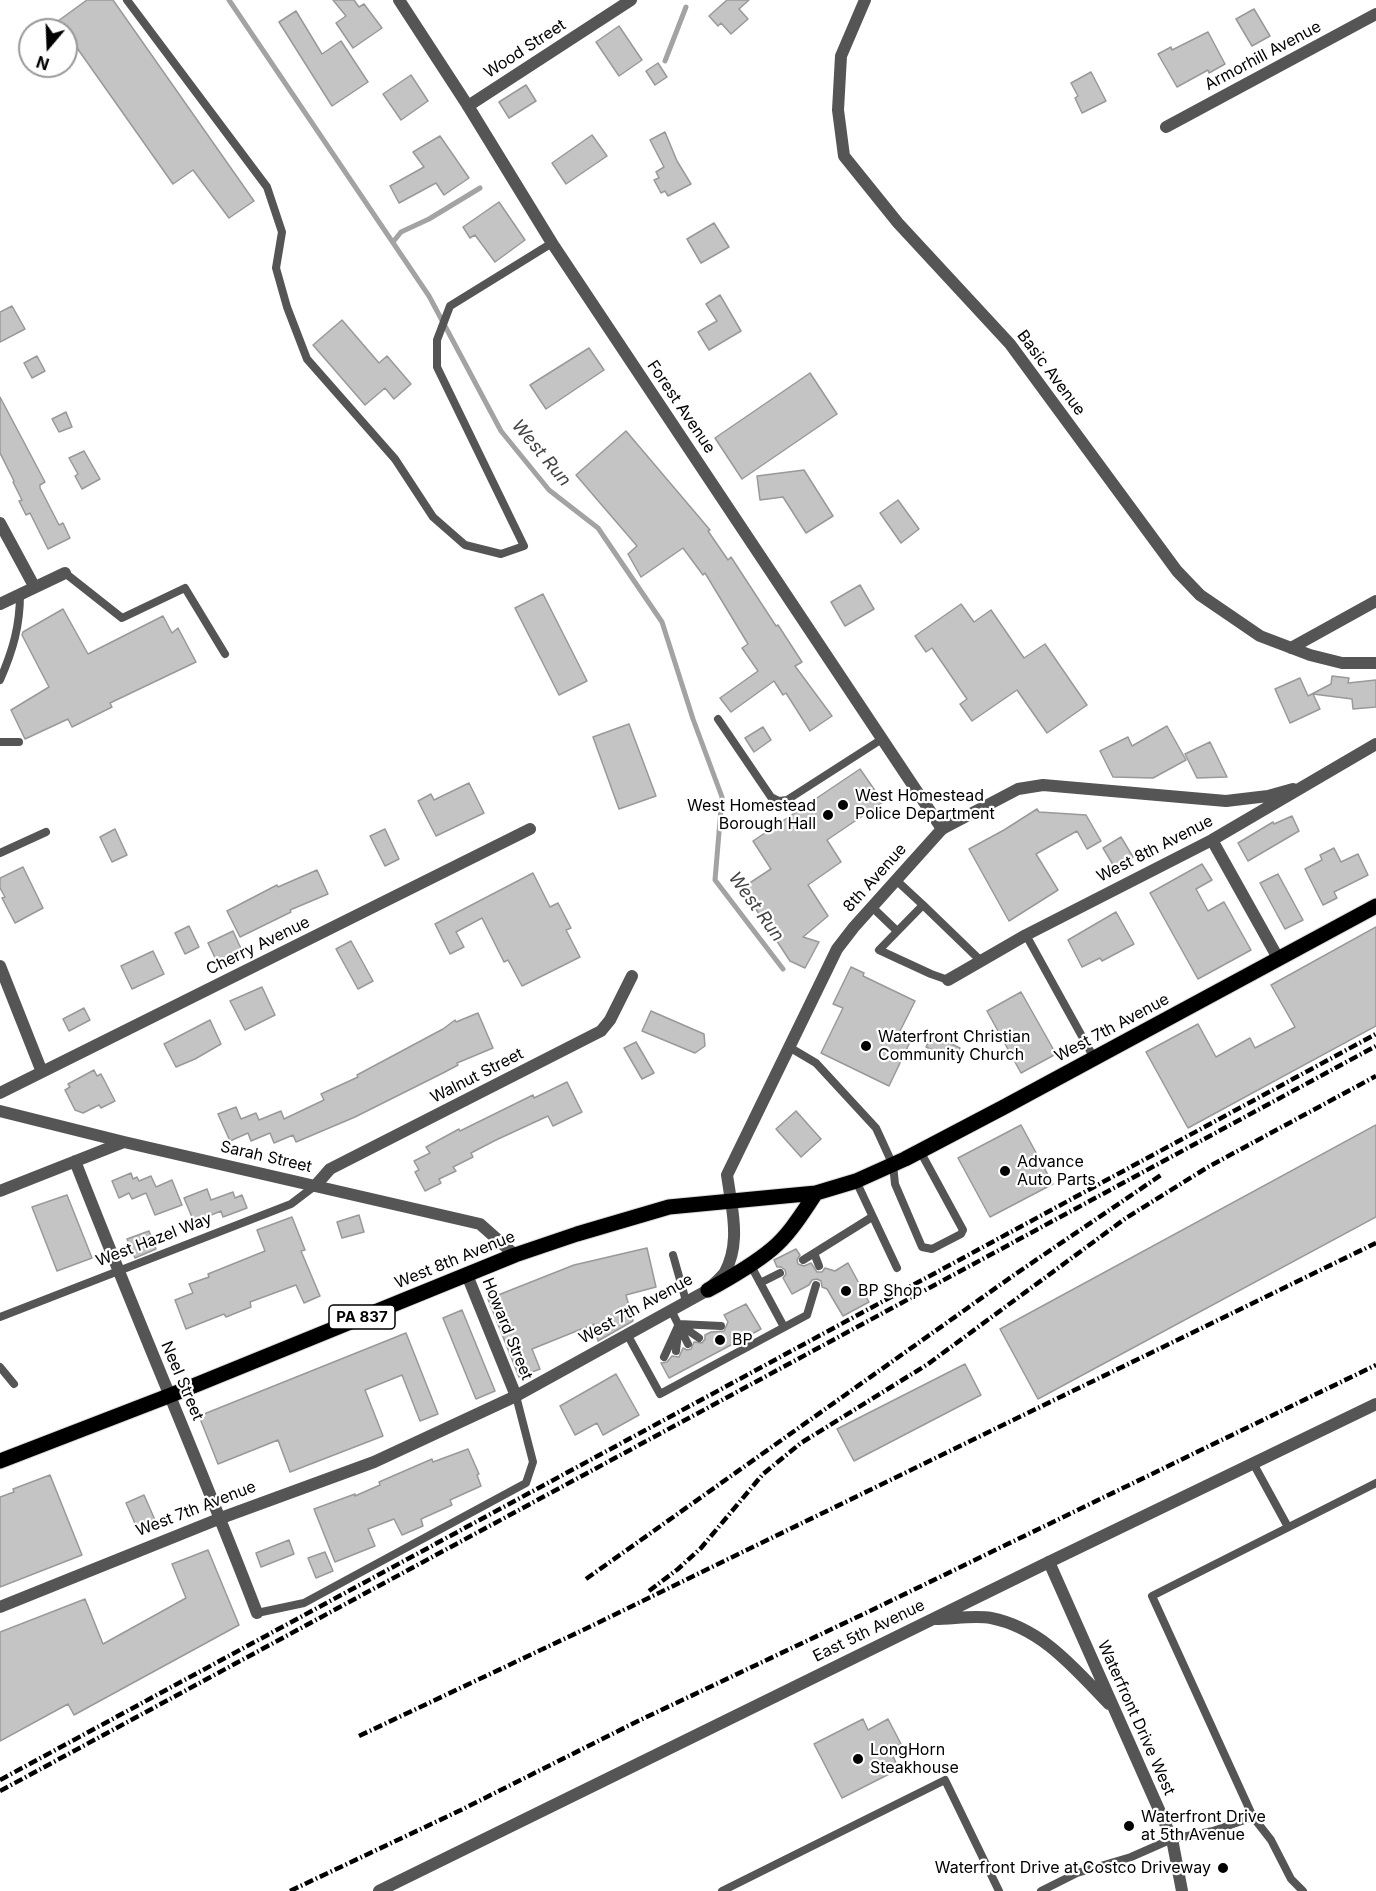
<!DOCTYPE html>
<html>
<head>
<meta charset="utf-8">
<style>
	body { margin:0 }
	#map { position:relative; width:1376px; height:1891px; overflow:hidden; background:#fff; font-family:Inter,sans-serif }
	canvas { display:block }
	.north { position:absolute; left:18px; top:18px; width:60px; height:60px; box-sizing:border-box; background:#fff; border:2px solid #999; border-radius:50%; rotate:199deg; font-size:16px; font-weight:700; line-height:24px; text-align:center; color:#000 }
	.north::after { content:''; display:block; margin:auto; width:21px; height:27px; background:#000; clip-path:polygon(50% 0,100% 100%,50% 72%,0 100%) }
</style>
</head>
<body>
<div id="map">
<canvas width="1376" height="1891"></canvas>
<div class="north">N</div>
</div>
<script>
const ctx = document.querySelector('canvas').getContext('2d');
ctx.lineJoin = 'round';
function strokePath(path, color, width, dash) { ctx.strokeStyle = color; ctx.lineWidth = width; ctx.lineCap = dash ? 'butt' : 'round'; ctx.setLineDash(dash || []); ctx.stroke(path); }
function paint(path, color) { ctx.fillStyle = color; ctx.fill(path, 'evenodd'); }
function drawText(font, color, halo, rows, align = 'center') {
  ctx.font = font + ' Inter,sans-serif'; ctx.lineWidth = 4.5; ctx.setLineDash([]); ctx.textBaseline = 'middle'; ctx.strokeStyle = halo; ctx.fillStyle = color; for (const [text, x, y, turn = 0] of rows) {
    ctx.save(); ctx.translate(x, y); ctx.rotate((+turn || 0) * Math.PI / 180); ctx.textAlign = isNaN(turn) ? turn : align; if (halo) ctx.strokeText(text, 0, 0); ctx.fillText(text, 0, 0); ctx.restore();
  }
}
const stream = new Path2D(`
	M229 0 429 296 501 431 549 490 598 528 662 622 693 719 722 797 715 880 783 969
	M665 61 686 7
	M393 242 401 232 429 219 480 188`);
const building = new Path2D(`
	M87 0H113L254 201 229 218 193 170 173 184 58 21Z
	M333 0H354L359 7 364 4 382 28 353 48 336 23 346 16Z
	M727 0H749L739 9 748 19 731 34 721 23 718 26 709 16Z
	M1254 9 1270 36 1252 46 1236 19Z
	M296 11 322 54 341 41 368 82 332 106 279 22Z
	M619 26 642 60 619 76 596 42Z
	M1208 32 1225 64 1209 73 1208 70 1177 87 1158 54 1171 47 1172 50Z
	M658 63 667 77 655 85 646 71Z
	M1091 72 1106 101 1082 113 1075 98 1078 96 1071 83Z
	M411 75 428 101 401 120 383 94Z
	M526 85 536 101 509 118 499 102Z
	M665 132 677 161 691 184 668 196 665 191 661 193 654 180 659 178 656 172 664 167 650 140Z
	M592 135 607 156 566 184 552 163Z
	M440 136 469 178 444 195 436 183 399 203 390 186 424 167 413 152Z
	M499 202 525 240 495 262 475 235 470 238 463 227Z
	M714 223 729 247 701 263 687 239Z
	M720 295 741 331 709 350 698 332 717 321 706 304Z
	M12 306 25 329 0 342V312Z
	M342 320 379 363 387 356 411 384 394 399 385 388 365 405 313 345Z
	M589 348 604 370 546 409 530 385Z
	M37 356 45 371 32 378 24 363Z
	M810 373 837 414 742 479 715 438Z
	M0 397 45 482 40 485V488L59 525 63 523 70 538 48 549 30 513 26 515 19 501 22 500 13 482 14 481 0 453Z
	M66 412 72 427 59 432 52 419Z
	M626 431 710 530 708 531 728 560 731 557 776 626 778 625 802 662 795 666 832 716 810 731 786 693 783 695 774 681 731 712 720 698 758 671 742 648 748 644 705 573 703 575 683 548 641 577 628 554 637 546 576 475Z
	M84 451 100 479 82 489 75 476 78 474 69 458Z
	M804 470 833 516 806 533 783 497 760 500 757 476Z
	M898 500 919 529 901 543 880 513Z
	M860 585 874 609 845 626 831 602Z
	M543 594 587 681 559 695 515 608Z
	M961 604 974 622 991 610 1024 658 1045 644 1087 705 1047 733 1017 690 972 721 960 704 967 699 932 648 926 652 915 636Z
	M63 609 88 654 163 616 172 633 178 628 196 662 110 703 112 707 72 727 68 719 25 739 11 710 49 687 22 635 23 632Z
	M1332 676 1349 678 1348 683 1376 680V707L1353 709 1352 699 1313 694 1320 709 1290 723 1275 689 1300 678 1308 696 1331 684Z
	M629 724 656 796 619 809 593 737Z
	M1167 726 1186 760 1153 778 1113 777 1100 751 1128 737 1132 746Z
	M763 727 771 740 754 752 745 738Z
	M1210 742 1227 777 1197 778 1185 754Z
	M860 769 883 802 827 840 841 862 808 885 828 916 803 937 819 942 805 968 790 961 742 888 771 869 753 841Z
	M469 783 484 813 436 836 418 801 431 794 434 800Z
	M1037 809 1039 812 1086 815 1101 841 1087 849 1077 831 1036 854 1058 890 1009 921 969 849 1004 830Z
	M1292 816 1299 831 1248 861 1238 843 1273 822 1274 824Z
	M115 829 127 855 112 862 100 837Z
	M385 829 399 859 385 866 370 836Z
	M1121 837 1133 857 1115 868 1103 848Z
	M1334 848 1341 862 1358 854 1368 875 1334 892 1337 898 1323 905 1305 869 1322 860 1320 855Z
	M1202 864 1212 880 1196 889 1208 911 1224 902 1251 950 1198 979 1150 893Z
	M23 867 43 908 15 923 2 898 5 897 0 888V878Z
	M317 870 328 894 290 910 291 912 240 937 227 911 277 885 278 887Z
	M533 873 550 907 558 903 571 928 566 930 580 957 522 986 508 960 504 962 482 918 456 932 464 947 450 954 435 924Z
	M1278 874 1303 920 1285 929 1260 883Z
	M1116 912 1134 944 1102 961 1100 958 1082 967 1068 940Z
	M189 926 199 947 185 954 175 933Z
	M1376 927V1026L1188 1128 1146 1052 1198 1024 1216 1057 1250 1038 1255 1048 1295 1027 1271 985Z
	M233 931 243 953 218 964 208 943Z
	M351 941 373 981 358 989 336 949Z
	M153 951 164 974 132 989 121 966Z
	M851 967 864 973 863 976 915 1001 899 1033 911 1040 889 1086 821 1053 843 1008 833 1004Z
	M262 987 275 1015 245 1030 230 1001Z
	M1021 992 1056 1054 1021 1073 987 1011Z
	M84 1008 90 1020 69 1031 63 1019Z
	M651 1011 704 1034 705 1046 695 1053 642 1031Z
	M478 1013 493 1048 457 1063 458 1065 443 1073 355 1117 296 1142 293 1135 274 1143 270 1133 251 1141 248 1133 230 1141 218 1114 236 1107 241 1119 256 1113 259 1120 281 1111 284 1119 324 1100 321 1094 358 1077 357 1075 443 1029 455 1020 456 1022Z
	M210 1020 221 1044 195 1059 176 1067 164 1044Z
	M932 1035 960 1048 954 1060 926 1047Z
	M636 1042 654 1073 642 1079 624 1048Z
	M94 1070 97 1076 101 1074 115 1101 101 1108 99 1105 83 1113 75 1110 65 1090 70 1087 68 1084Z
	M567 1082 582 1112 553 1126 548 1116 496 1140 471 1153 473 1157 453 1167 456 1171 439 1179 441 1183 425 1191 415 1172 419 1170 414 1161 430 1153 426 1147 459 1129 460 1131 533 1095 534 1098Z
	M796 1111 821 1139 801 1157 776 1129Z
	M1021 1125 1053 1184 990 1217 958 1158Z
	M1376 1125V1217L1038 1399 1000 1329Z
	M131 1173 133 1179 137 1177 139 1181 151 1176 156 1187 172 1180 182 1205 155 1215 146 1193 132 1199 129 1193 119 1198 112 1181Z
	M207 1189 211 1200 233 1192 235 1198 242 1195 247 1208 223 1217 221 1211 194 1222 184 1198Z
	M67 1195 92 1258 57 1271 32 1207Z
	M359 1215 364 1232 342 1238 337 1222Z
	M292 1217 305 1250 301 1251 320 1296 304 1303 296 1285 250 1302 251 1307 226 1317 224 1314 186 1329 175 1300 193 1293 189 1284 209 1277 208 1274 265 1251 257 1230Z
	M149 1231 156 1249 135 1258 127 1239Z
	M647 1248 656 1287 626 1295 633 1321 598 1341 594 1324 532 1349 540 1369 519 1377 488 1299 574 1265Z
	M796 1249 800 1255 797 1260 798 1264 804 1266 811 1263 817 1272H822L825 1268 835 1271 848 1263 869 1302 843 1316 827 1289 822 1287 821 1281 817 1279 812 1280 809 1285 792 1294 783 1278 786 1274 785 1270 781 1267H777L774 1260Z
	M746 1304 761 1329 669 1378 661 1363 667 1362 672 1356 679 1357 683 1348 687 1350 691 1349 694 1342 702 1343 705 1339V1335L711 1332 724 1331 728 1322 724 1315Z
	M462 1310 495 1391 476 1399 443 1318Z
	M406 1333 438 1414 420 1421 402 1375 365 1390 383 1436 290 1472 278 1440 218 1464 199 1416Z
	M965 1364 981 1395 854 1461 837 1429Z
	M616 1374 639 1415 603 1435 597 1423 575 1435 560 1406Z
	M468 1449 479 1474 477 1475 481 1486 450 1500 452 1505 421 1519 423 1526 402 1535 394 1519 368 1529 375 1546 335 1562 314 1509 355 1494V1496L380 1485 379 1482 432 1459 433 1462Z
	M50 1475 82 1555 0 1587V1497L14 1492 13 1489Z
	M144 1495 155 1520 137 1528 126 1503Z
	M289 1540 294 1554 261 1567 256 1553Z
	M208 1550 239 1625 74 1715 68 1704 0 1741V1632L85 1599 103 1644 186 1598 172 1564Z
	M325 1552 333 1571 316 1578 308 1558Z
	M863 1719 868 1730 888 1719 901 1744 890 1750 899 1769 842 1798 814 1744Z`);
const service = new Path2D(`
	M127 0 267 187 282 232 276 268 287 307 307 359 395 459 433 517 465 545 501 554 524 546 437 367V340L450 306 552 243
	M65 573 122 618 185 588 225 654
	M0 680C13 650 20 626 20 594
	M718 719 771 797 779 801 787 800 882 739
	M0 742H19
	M0 853 46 832
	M896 880 923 905 879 950 931 974 948 980
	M923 905 981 961
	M872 907 897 931
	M1026 935 1094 1058
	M789 1047 816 1063 876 1128 893 1165 895 1184 922 1247 932 1249 961 1234 963 1230 920 1151
	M856 1181 897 1268
	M814 1253 819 1266
	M673 1255 686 1301
	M803 1260 872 1217
	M750 1264 784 1327
	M760 1283 780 1273
	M671 1310 688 1344
	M0 1317 291 1204 316 1185
	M679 1324 721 1326
	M679 1324 699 1338
	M627 1334 660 1394 807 1315 816 1285
	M676 1351 678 1333
	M664 1357 679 1324
	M0 1367 14 1384
	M1253 1463 1288 1527
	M257 1613 304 1603 526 1483 533 1462 516 1396
	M1253 1817 1271 1840 1291 1879 1303 1891
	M722 1891 945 1780 999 1891
	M1041 1891 1077 1873 1131 1857 1172 1839 1213 1831 1253 1817 1152 1596 1376 1483`);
const minor = new Path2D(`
	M865 0 841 56 838 110 844 156 898 223 1010 344 1177 571 1200 595 1260 636 1310 655 1342 663H1376
	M468 106 631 0
	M1166 127 1376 14
	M0 523 34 586
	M0 604 65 573
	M1291 648 1376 601
	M942 829 1018 789 1043 785 1226 801 1268 796 1293 789
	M1212 840 1278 958
	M0 966 42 1072
	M948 980 1026 935 1212 840 1376 744
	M0 1093 530 829
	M0 1111 124 1142 480 1224 515 1255
	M75 1161C134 1313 199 1462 257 1613
	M316 1185 330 1169 601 1031 610 1020 632 976
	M0 1191 124 1142
	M467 1275 516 1396
	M1049 1562 1376 1404
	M0 1607 221 1518 374 1462 516 1396 708 1290C713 1284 721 1278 725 1272 737 1250 735 1225 731 1201`);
const tertiary = new Path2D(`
	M399 0 468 106 552 243 942 829 854 927 837 949 727 1175 731 1201
	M935 1619C953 1619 974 1615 991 1618 1042 1628 1075 1669 1109 1704
	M379 1891 1049 1562 1172 1839 1182 1891`);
const primary = new Path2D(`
	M708 1290C730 1278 753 1265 772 1249 790 1234 803 1212 816 1193
	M0 1461 171 1395 515 1255 577 1234 669 1207 816 1193 856 1181 905 1159 1004 1107 1376 906`);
const rail = new Path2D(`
	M586 1579 1014 1275 1161 1175
	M649 1591 678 1569 701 1548 763 1474 801 1443 928 1364 1126 1218 1208 1167 1376 1076
	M359 1736 583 1630 1376 1243
	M0 1780 1376 1034
	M0 1791 1376 1046
	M290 1891 461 1810 636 1722 872 1610 1376 1365`);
const markers = [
	[843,805,6,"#000"],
	[828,815,6,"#000"],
	[866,1046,6,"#000"],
	[1005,1171,6,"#000"],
	[846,1291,6,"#000"],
	[720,1340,6,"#000"],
	[858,1759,6,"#000"],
	[1129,1826,6,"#000"],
	[1223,1868,6,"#000"]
];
const shields = [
	[362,1317,66]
];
const shieldNames = [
	["PA 837",362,1317]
];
const streetNames = [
	["Wood Street",525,49,-33],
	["Armorhill Avenue",1263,56,-28],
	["Basic Avenue",1051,373,53],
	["Forest Avenue",681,407,56],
	["West 8th Avenue",1155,849,-27],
	["8th Avenue",875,878,-48],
	["Cherry Avenue",258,946,-26],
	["West 7th Avenue",1112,1028,-28],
	["Walnut Street",477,1076,-27],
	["Sarah Street",266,1157,13],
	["West Hazel Way",154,1240,-21],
	["West 8th Avenue",455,1260,-22],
	["West 7th Avenue",636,1309,-29],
	["Howard Street",507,1329,68],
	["Neel Street",182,1381,67],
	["West 7th Avenue",196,1509,-21],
	["East 5th Avenue",869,1631,-26],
	["Waterfront Drive West",1136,1718,66]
];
const poiNames = [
	["West Homestead",855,796],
	["Police Department",855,814],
	["West Homestead",816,806,"right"],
	["Borough Hall",816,824,"right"],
	["Waterfront Christian",878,1037],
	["Community Church",878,1055],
	["Advance",1017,1162],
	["Auto Parts",1017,1180],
	["BP Shop",858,1291],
	["BP",732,1340],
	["LongHorn",870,1750],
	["Steakhouse",870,1768],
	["Waterfront Drive",1141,1817],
	["at 5th Avenue",1141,1835],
	["Waterfront Drive at Costco Driveway",1211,1868,"right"]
];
const waterNames = [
	["West Run",541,453,50],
	["West Run",756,907,54]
];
strokePath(stream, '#a3a3a3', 5);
paint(building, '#c4c4c4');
strokePath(building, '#999', 1.5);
strokePath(primary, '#dbdbdb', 17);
strokePath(service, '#555', 8);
strokePath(minor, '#555', 12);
strokePath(tertiary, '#555', 12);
strokePath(primary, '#000', 15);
strokePath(rail, '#000', 4.5, [9, 3, 1.5, 3]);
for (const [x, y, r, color] of markers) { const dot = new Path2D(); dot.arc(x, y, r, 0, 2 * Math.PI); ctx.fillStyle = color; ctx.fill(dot); strokePath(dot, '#fff', 2); }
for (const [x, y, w] of shields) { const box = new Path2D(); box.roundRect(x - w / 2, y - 12, w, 24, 4.5); ctx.fillStyle = '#fff'; ctx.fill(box); strokePath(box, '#000', 1.5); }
drawText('bold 15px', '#000', null, shieldNames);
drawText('16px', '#000', '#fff', streetNames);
drawText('16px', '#000', '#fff', poiNames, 'left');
drawText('italic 18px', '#444', '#fff', waterNames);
</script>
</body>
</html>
